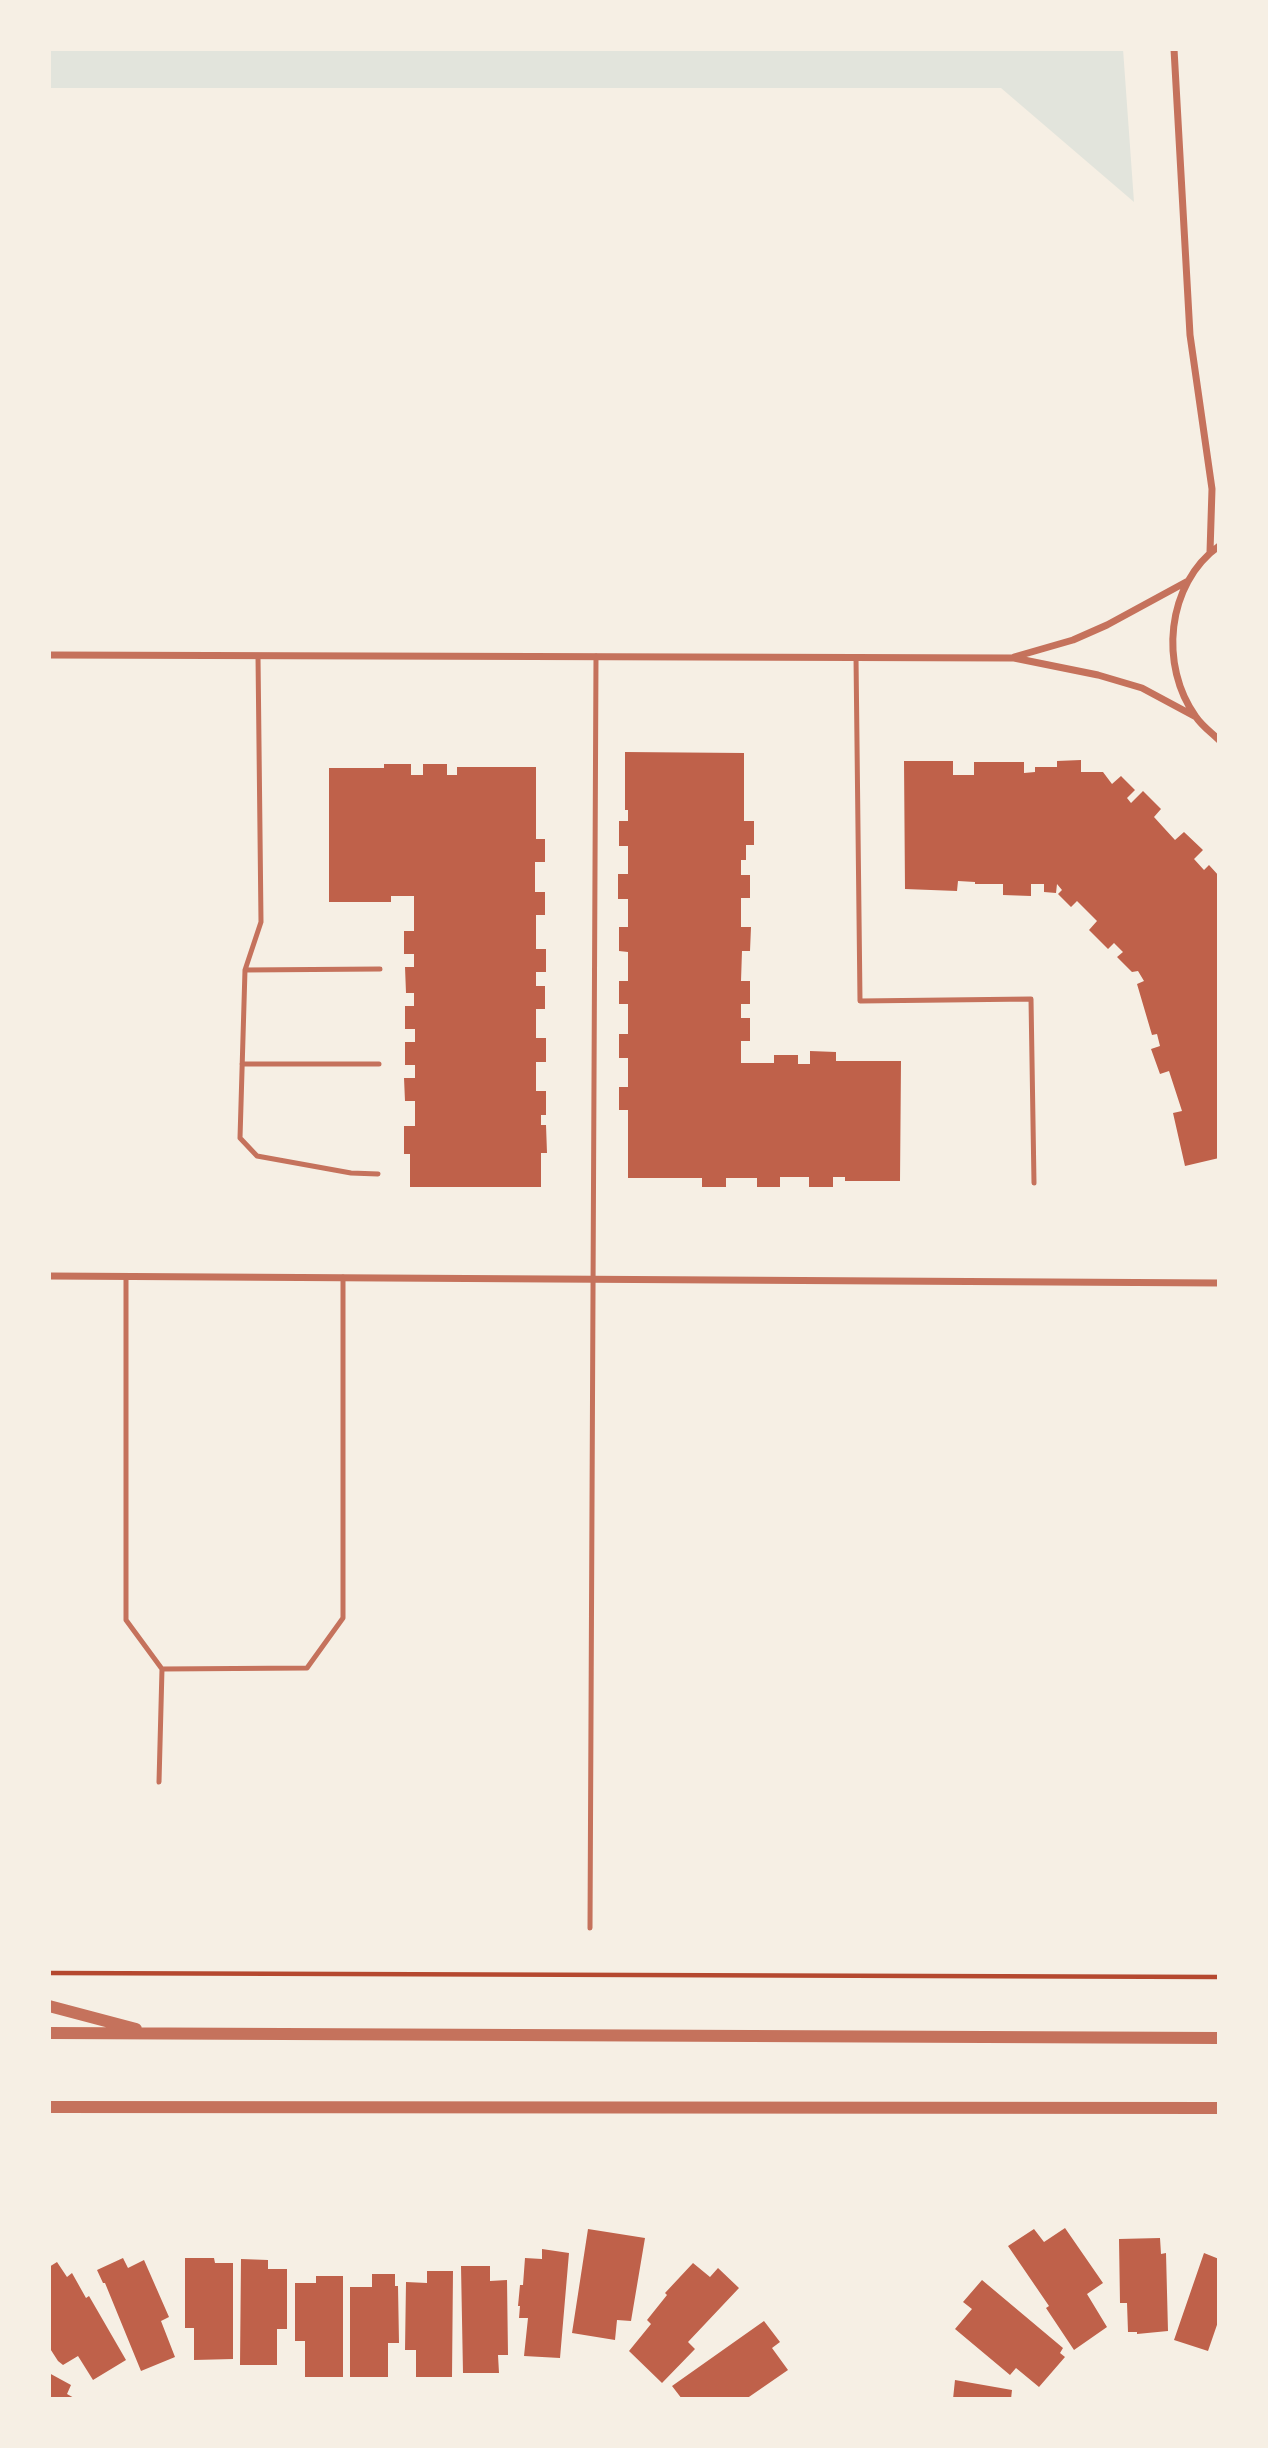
<!DOCTYPE html>
<html>
<head>
<meta charset="utf-8">
<style>
	body { margin:0 }
	#map { position:relative; width:1268px; height:2448px; overflow:hidden; background:#f6efe4; font-family:Georgia,serif }
	canvas { display:block }
	.frame { position:absolute; inset:0; border:51px solid #f6efe4; pointer-events:none }
</style>
</head>
<body>
<div id="map">
<canvas width="1268" height="2448"></canvas>
<div class="frame"></div>
</div>
<script>
const ctx = document.querySelector('canvas').getContext('2d');
ctx.lineJoin = 'round';
function paint(path, color) { ctx.fillStyle = color; ctx.fill(path, 'evenodd'); }
function strokePath(path, color, width, dash) { ctx.strokeStyle = color; ctx.lineWidth = width; ctx.lineCap = dash ? 'butt' : 'round'; ctx.setLineDash(dash || []); ctx.stroke(path); }
const green = new Path2D(`
	M49 49H1123L1134 202 1001 88H49Z`);
const building = new Path2D(`
	M625 752 744 753V821H754V845H746V860H741V875H750V898H741V927H751L750 951H742L741 981H750V1004H741V1018H750V1041H741V1063H774V1055H798V1064H810V1051L836 1052V1061H901L900 1181H845V1177H833V1187H809V1177H780V1187H757V1178H726V1187H702V1178H628V1110H619V1087H628V1058H619V1034H628V1004H619V981H628V952L619 951V927H628V899H618V874H628V846H619V821H628V810H625Z
	M1081 760V772H1103L1112 784 1121 776 1135 790 1127 798 1131 803 1143 791 1161 809 1154 817 1164 828 1175 840 1184 832 1203 850 1194 859 1204 870 1209 865 1219 876V1158L1185 1166 1173 1113 1182 1111 1169 1071 1160 1074 1151 1049 1160 1046 1157 1034 1152 1035 1137 984 1144 981 1138 971 1132 972 1117 957 1123 952 1114 943 1108 949 1089 930 1097 921 1077 901 1071 907 1058 894 1062 890 1057 884 1056 893 1044 892V884H1031V896L1003 895V884H975V882L958 881 957 891 905 889 904 761H953V775H974V762H1024V773L1035 772V767H1057V761Z
	M384 764H411V775H423V764H447V775H457V767H536V839H545V862H535V892H545V915H536V949H546V972H536V986H545V1009H536V1038H546V1062H536V1091H546V1115H541V1125H546L547 1153H541V1187H410V1154H404V1126H415V1101H405L404 1078H415V1065H405V1042H415V1029H405V1006H414V993H406L405 967H414V954H404V931H414V896H391V902H329V768H384Z
	M1065 2228 1103 2283 1087 2294 1107 2327 1074 2350 1046 2308 1049 2306 1008 2246 1034 2229 1044 2242Z
	M588 2229 645 2238 631 2321 617 2320 615 2340 572 2333Z
	M1160 2238 1161 2254 1166 2253 1168 2331 1137 2334V2332H1128L1127 2303H1120L1119 2239Z
	M542 2249 569 2253 560 2358 524 2356 528 2318H519L520 2306H518L520 2285H523L525 2258 542 2259Z
	M1204 2253 1219 2259V2319L1208 2351 1174 2340Z
	M123 2258 128 2268 144 2260 169 2317 161 2321 175 2357 141 2371 105 2283H103L97 2270Z
	M185 2258H214L215 2263H233V2359L194 2360V2328H185Z
	M241 2259 268 2260V2269H287V2329H277V2365H240Z
	M57 2262 67 2277 72 2273 86 2298 89 2296 126 2360 93 2380 78 2356 63 2365 58 2361 49 2347V2267Z
	M693 2263 710 2277 718 2268 739 2288 688 2342 695 2349 662 2383 629 2351 651 2324 647 2320 667 2295 665 2293Z
	M461 2266H490V2281L507 2280 508 2355H498L499 2373H463Z
	M427 2271H453L452 2377H416V2350H405L406 2282 427 2283Z
	M372 2274H395V2286H398L399 2343H388V2377H350V2287H372Z
	M316 2276H343V2377H305V2341H295V2283H316Z
	M982 2280 1063 2348 1060 2353 1065 2357 1039 2387 1016 2368 1010 2375 955 2329 972 2309 963 2302Z
	M764 2321 780 2342 772 2348 788 2370 746 2399H682L672 2386Z
	M49 2373 71 2385 67 2394 76 2399H49Z
	M955 2380 1012 2390 1011 2399H953Z`);
const path = new Path2D(`
	M49 1973 1219 1977`);
const service = new Path2D(`
	M258 656 261 922 245 970 240 1138 257 1156 351 1173 378 1174
	M856 657 860 1001 1031 999 1034 1183
	M245 970 380 969
	M242 1064H379
	M126 1276V1620L162 1669 307 1668 343 1618V1277
	M159 1782 162 1669
	M590 1928 596 656`);
const minor = new Path2D(`
	M1174 49 1190 335 1212 489 1210 552
	M1219 546C1166 584 1159 666 1196 717 1202 726 1212 733 1219 740
	M49 655 1014 658 1098 675 1142 688 1196 717
	M1014 657 1073 640 1107 625 1188 581
	M49 1276 1219 1283`);
const tertiary = new Path2D(`
	M49 2006 136 2029
	M49 2033 1219 2038
	M49 2107 1219 2108`);
paint(green, '#e2e4dc');
paint(building, '#bf614a');
strokePath(path, '#b5482f', 4.5);
strokePath(service, '#c5725c', 5);
strokePath(minor, '#c5725c', 7);
strokePath(tertiary, '#c5725c', 12);
</script>
</body>
</html>
